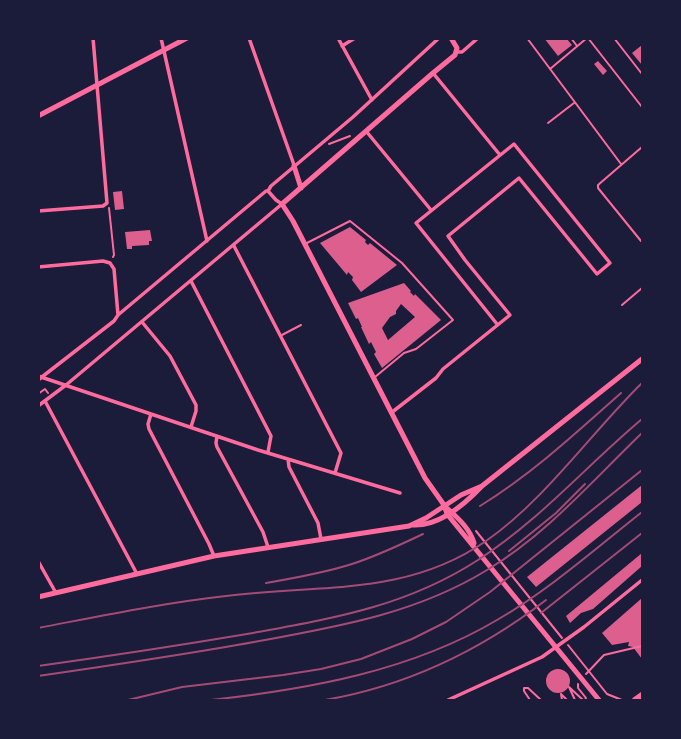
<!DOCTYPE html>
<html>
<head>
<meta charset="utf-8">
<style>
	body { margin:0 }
	#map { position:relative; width:681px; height:739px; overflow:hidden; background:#1b1b3a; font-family:"Alegreya Sans",sans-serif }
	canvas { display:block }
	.frame { position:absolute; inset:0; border:40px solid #1b1b3a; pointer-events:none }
</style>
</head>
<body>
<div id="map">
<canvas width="681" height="739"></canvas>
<div class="frame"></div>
</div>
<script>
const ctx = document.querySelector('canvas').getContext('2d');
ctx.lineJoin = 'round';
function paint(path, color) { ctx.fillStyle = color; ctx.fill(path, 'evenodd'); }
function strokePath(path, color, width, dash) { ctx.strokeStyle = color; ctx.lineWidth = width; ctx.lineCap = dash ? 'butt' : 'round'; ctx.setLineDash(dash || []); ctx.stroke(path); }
const building = new Path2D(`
	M544 38H566L572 45 558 56Z
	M642 45V65L632 53Z
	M598 61 607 71 603 75 594 64Z
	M122 191 124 209 115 210 113 192Z
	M350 227 366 240 365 242 368 245 370 243 397 265 361 292 352 280 353 277 348 272 347 275 320 243Z
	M150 230 152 241H149V245L132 246V249H127L125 232Z
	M404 283 411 291 410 292 414 296 415 294 441 320 382 368 374 354 376 352 371 342 369 344 361 327H362L358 318 356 319 348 303ZM401 304 415 317 388 340 382 328 390 317 396 314V311Z
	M642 485V502L536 587 527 577Z
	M642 553V566L593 609 581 613 570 623 566 616Z
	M642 598V659L633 647 628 646 629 642 612 645 602 633Z
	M546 681a12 12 0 1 1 24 0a12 12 0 1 1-24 0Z`);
const path = new Path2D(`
	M329 144 350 136
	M109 208 114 255 113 257
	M38 394 45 389 48 393
	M476 531 562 638
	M568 645 607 694 622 700
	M586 674 604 655 642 646
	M578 684V688L586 698 585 700
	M530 700 524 691V688H528L541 700
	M562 700 561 694 567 700
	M575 700 569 687 583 700`);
const service = new Path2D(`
	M527 38 621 164
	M571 38 577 46
	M588 38 642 107
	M614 38 642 74
	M550 69 587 38
	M548 123 574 103
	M641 241 598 188V185L642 147
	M305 244 350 221 402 263 453 320 416 349 404 353 375 377
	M622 305 642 288
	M280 336 301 325`);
const minor = new Path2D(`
	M161 38 207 241
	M249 38 294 165
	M338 38 372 100
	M342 46 355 38
	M457 52H462L478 38
	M433 73 500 155
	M366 131 431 210
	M38 211 103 206 107 203 93 38
	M234 246 341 453 335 473
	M38 267 103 261 110 263 114 269 118 315
	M191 281 271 436 268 452
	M142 322 170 356 196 405V411L191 427
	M38 376 258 450 400 493
	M38 380 114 321 118 315 266 191H268L271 186 353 117 439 38
	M45 401 137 574
	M38 406 66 385 282 204 276 200 268 191
	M391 413 436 378 443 369 510 315 465 260 448 236 519 178 597 274 610 263 514 144 416 223 497 324
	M151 414 148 424 149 429 209 544 214 556
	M217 436 216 443 217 447 263 532 268 547
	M288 459 289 467 318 523 321 539
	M38 561 56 593
	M448 700 542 657 584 627 642 580`);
const tertiary = new Path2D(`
	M451 38 457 48 455 55 433 73 282 204 293 221 425 478 444 505 447 514 599 700
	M38 116 187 38
	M294 166 301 188
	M448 509C459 519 470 529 474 543
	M412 525C439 527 465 504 482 486L642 359
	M38 597 214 556 409 526 426 518 461 495 482 486`);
const primary = new Path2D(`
	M635 700 642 695`);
const tram = new Path2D(`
	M480 506C532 474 576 433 621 393
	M509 551 556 513 585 484
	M266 583C295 578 324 573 352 564 377 556 400 545 423 534
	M38 628C101 616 163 603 226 596 319 584 405 597 486 541 545 500 591 433 642 383
	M38 666C110 656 182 645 253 633 335 618 407 606 478 560 539 521 587 465 642 419`);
const rail = new Path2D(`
	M541 613 642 533
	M38 676C114 665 190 654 265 640 342 626 419 612 487 570 547 534 592 481 642 433
	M128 700 182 687 283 675 321 669 361 659 412 639 446 622 490 592 642 470
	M211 700C309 689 411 671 497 620 549 590 595 549 642 512
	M325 700C406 686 481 650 546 600`);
paint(building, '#dd5f8e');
strokePath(path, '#ff6b9d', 2);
strokePath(service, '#ff6b9d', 2);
strokePath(minor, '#ff6b9d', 3.5);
strokePath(tertiary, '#ff6b9d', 5);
strokePath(primary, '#ff6b9d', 6);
strokePath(tram, '#a44b75', 2);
strokePath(rail, '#a44b75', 2);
</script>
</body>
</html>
